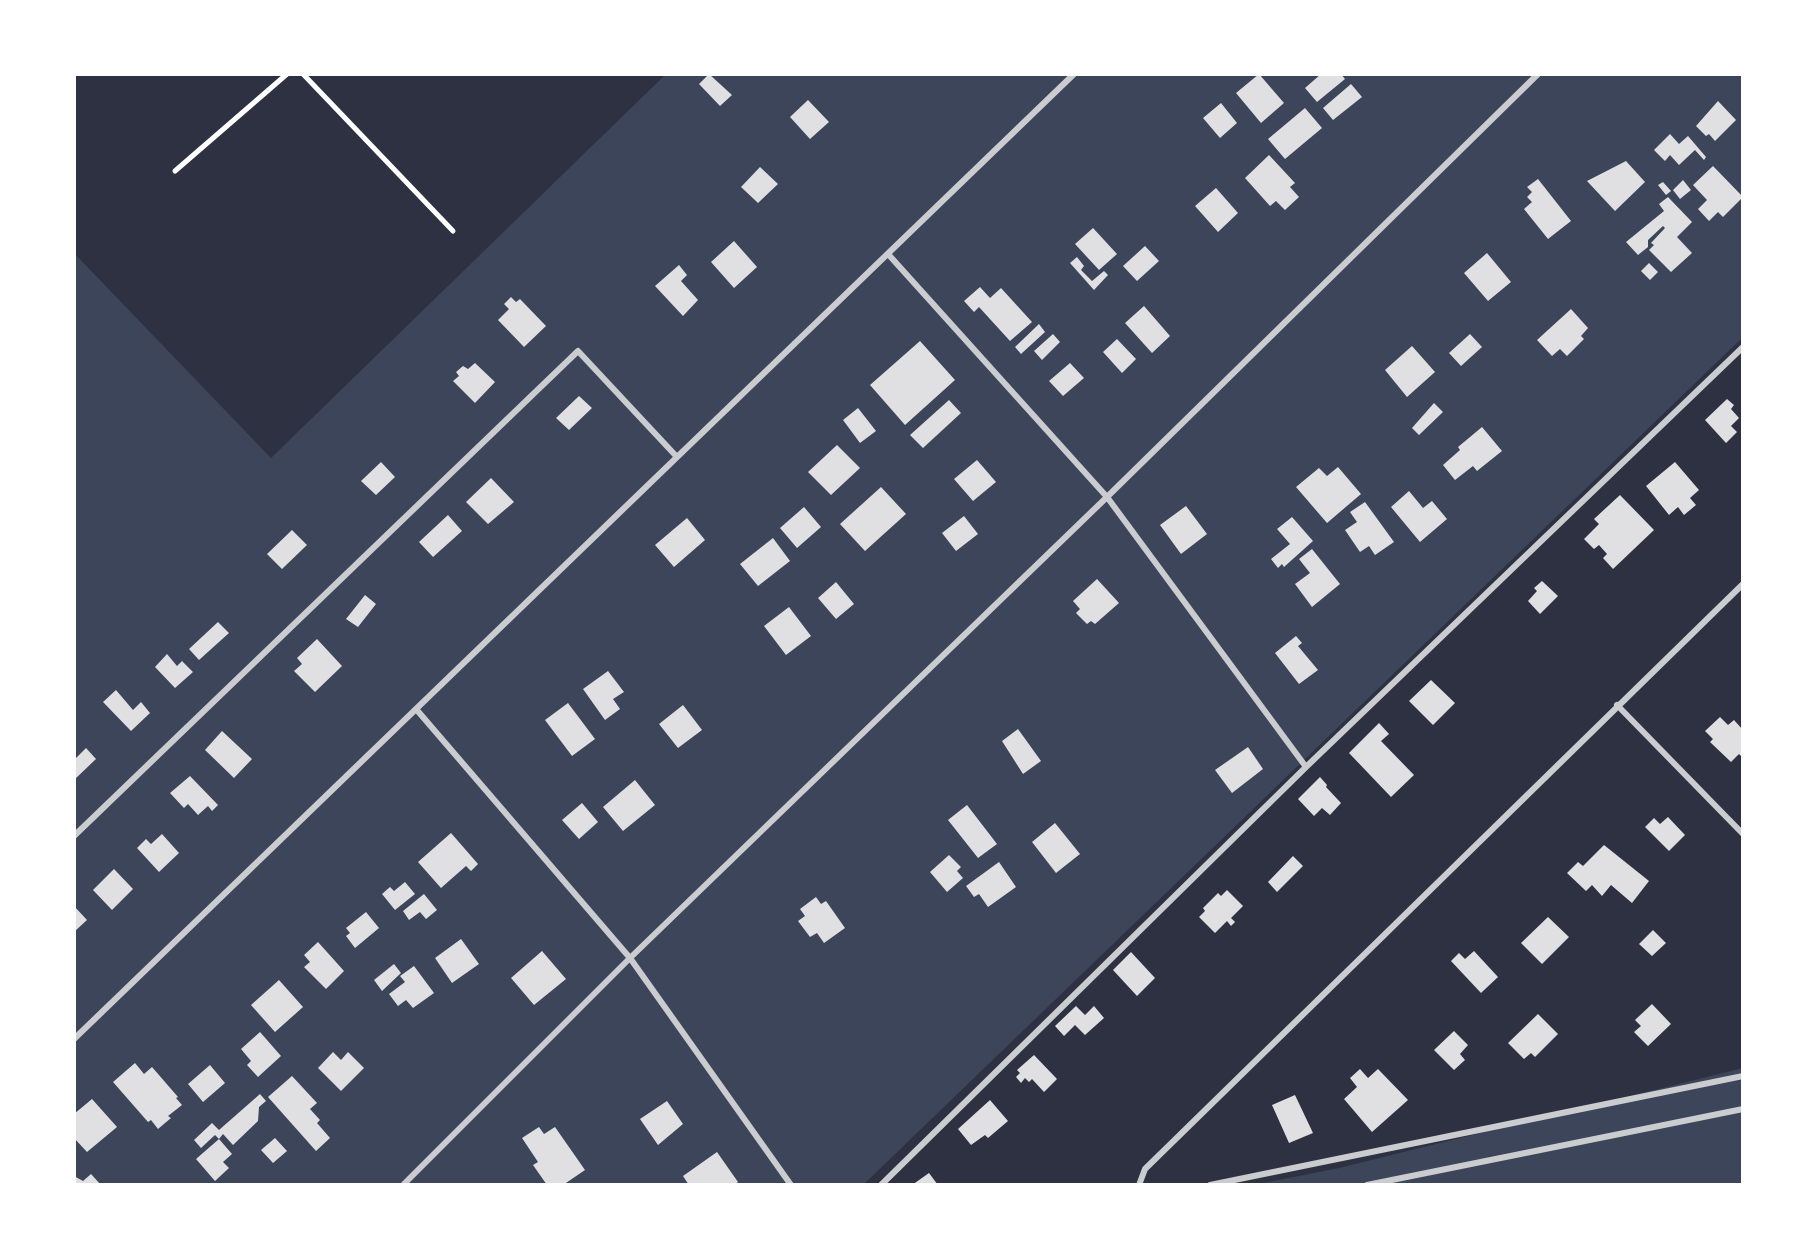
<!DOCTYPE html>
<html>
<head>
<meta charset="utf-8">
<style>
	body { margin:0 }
	#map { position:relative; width:1817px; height:1259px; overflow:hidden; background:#2d3142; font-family:"Varela Round",sans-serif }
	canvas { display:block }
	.frame { position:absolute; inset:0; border:76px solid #fff; pointer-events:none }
</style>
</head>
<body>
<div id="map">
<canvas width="1817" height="1259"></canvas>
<div class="frame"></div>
</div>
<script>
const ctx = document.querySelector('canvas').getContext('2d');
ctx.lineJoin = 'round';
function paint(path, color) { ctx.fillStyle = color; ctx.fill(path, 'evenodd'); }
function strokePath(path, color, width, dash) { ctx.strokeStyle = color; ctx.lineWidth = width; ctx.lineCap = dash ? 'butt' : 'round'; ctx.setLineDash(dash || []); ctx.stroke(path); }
const green = new Path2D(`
	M666 74H1743V337L863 1185H74V253L271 458Z
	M1743 1068V1185H1253L1339 1168Z`);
const building = new Path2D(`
	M709 74 732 95 720 106 699 84Z
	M1259 74 1284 103 1261 123 1236 93Z
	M1321 74H1341L1345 79 1317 102 1305 88Z
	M1351 84 1362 97 1333 120 1323 108Z
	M808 100 829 122 810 139 790 117Z
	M1718 101 1736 120 1715 141 1709 134 1706 136 1696 126Z
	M1221 103 1237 123 1220 138 1203 118Z
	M1305 108 1322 128 1285 159 1268 139Z
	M1670 134 1679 144 1688 136 1706 157 1704 160 1695 150 1679 165 1670 155 1665 161 1654 150Z
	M1269 155 1295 183 1290 187 1299 197 1285 210 1276 201 1270 206 1245 178Z
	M1626 161 1645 182 1615 211 1587 181Z
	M1713 166 1743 197 1723 217 1718 212 1709 221 1698 209 1707 200 1693 185Z
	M760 167 778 184 758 203 741 187Z
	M1538 179 1571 221 1548 239 1524 209 1532 202 1527 197 1532 192 1527 187Z
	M1683 180 1691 190 1680 199 1673 190Z
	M1663 182 1671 191 1666 195 1658 185Z
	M1216 188 1238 213 1218 232 1195 206Z
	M1668 197 1692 222 1677 237 1692 253 1671 272 1649 250 1654 245 1651 243 1665 228 1663 226 1648 240V247L1638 255 1626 242 1664 211 1659 204Z
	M1093 228 1117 254 1099 270 1075 244Z
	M734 241 757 267 734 288 711 262Z
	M1145 246 1159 261 1137 281 1123 266Z
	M1487 253 1511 282 1488 301 1464 273Z
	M1077 257 1084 266 1081 270 1092 281 1104 271 1108 275 1094 290 1070 263Z
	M1649 263 1658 272 1650 280 1641 271Z
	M679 265 687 275 681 281 698 300 683 316 655 286Z
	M980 287 990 298 1001 288 1032 322 1010 341 979 307 974 312 964 301Z
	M511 297 516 302 520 299 546 326 524 347 498 320 509 309 504 304Z
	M1144 306 1170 336 1152 353 1125 323Z
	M1571 309 1588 328 1581 336 1584 339 1567 356 1560 349 1552 356 1537 340Z
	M1039 324 1045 332 1021 354 1015 347Z
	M1053 334 1060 342 1042 360 1034 351Z
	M1470 334 1482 347 1461 366 1449 353Z
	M1117 339 1136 359 1122 373 1103 352Z
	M920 341 955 380 905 425 870 385Z
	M1412 346 1435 372 1407 397 1385 370Z
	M475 363 495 382 475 403 453 381 459 376 456 372 463 366 468 369Z
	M1070 363 1084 378 1063 396 1049 381Z
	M579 396 592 408 569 430 556 418Z
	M1727 399 1734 405 1731 409 1739 418 1731 426 1737 432 1726 443 1705 420Z
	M949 400 961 413 923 448 910 435Z
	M1434 403 1443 412 1419 435 1412 428Z
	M858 408 876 431 860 443 843 420Z
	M1482 427 1502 451 1477 471 1473 466 1455 480 1443 465 1460 450 1458 447Z
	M837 445 860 468 831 495 808 472Z
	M977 460 996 482 973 501 954 479Z
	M381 462 395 477 376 495 361 481Z
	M1675 462 1699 490 1690 498 1696 505 1684 515 1678 507 1669 515 1646 486Z
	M1338 467 1361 494 1327 523 1296 487 1319 468 1327 476Z
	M491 478 514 502 488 524 466 502Z
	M881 487 906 514 865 551 840 524Z
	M1409 491 1423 508 1432 501 1447 519 1420 542 1391 507Z
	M1620 495 1654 530 1613 569 1603 558 1607 554 1599 545 1594 549 1584 539 1599 524 1594 519Z
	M1365 502 1394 542 1375 555 1369 546 1360 552 1345 530 1357 522 1350 512Z
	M1186 506 1207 534 1181 554 1160 525Z
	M804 507 821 527 797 548 780 528Z
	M448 515 462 531 433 557 419 542Z
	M964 516 978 534 956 551 942 533Z
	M1292 517 1313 541 1284 567 1282 564 1278 568 1271 559 1290 544 1277 529Z
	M687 518 705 540 674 567 655 545Z
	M292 530 307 545 282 569 267 554Z
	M773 538 790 561 758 586 740 564Z
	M1312 549 1340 584 1312 607 1295 584 1310 573 1299 559Z
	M1097 579 1119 603 1095 624 1091 621 1087 624 1076 613 1080 609 1073 601Z
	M1542 581 1558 596 1540 614 1528 601 1537 591 1534 588Z
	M836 582 854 604 836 619 818 598Z
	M365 595 376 604 358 627 346 619Z
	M789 607 811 636 786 655 764 626Z
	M218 622 229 633 199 660 189 649Z
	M1296 636 1302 643 1298 646 1318 670 1299 684 1275 653Z
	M317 639 342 666 315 692 294 671 302 664 297 658Z
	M167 654 177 666 182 661 193 672 175 688 155 667Z
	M608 671 624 692 613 699 620 709 605 720 583 689Z
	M1431 680 1455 703 1433 725 1409 701Z
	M116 690 133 710 141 702 150 713 131 731 103 702Z
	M568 703 595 739 572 756 545 720Z
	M683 705 702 730 678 748 659 724Z
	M1720 717 1728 725 1734 720 1743 730V758L1739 754 1731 762 1710 742 1713 739 1705 731Z
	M1379 723 1389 734 1381 741 1414 775 1391 797 1349 753Z
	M1018 729 1041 761 1023 774 1002 741Z
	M222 731 252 759 234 778 205 750Z
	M1248 747 1263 769 1232 793 1215 770Z
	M86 748 96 759 74 780V760Z
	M190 776 218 805 212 811 208 806 198 815 188 804 184 808 170 793Z
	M1320 777 1327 785 1326 787 1341 803 1330 815 1322 808 1314 816 1298 799Z
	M635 780 655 805 623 831 603 807Z
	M582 803 598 822 579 839 562 820Z
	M967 805 997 844 978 858 948 820Z
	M1668 817 1685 835 1669 851 1645 827 1654 818 1660 824Z
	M1055 823 1080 854 1056 873 1032 842Z
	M451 833 478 864 471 871 466 866 441 888 418 862Z
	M162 834 179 853 159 872 137 848 146 839 151 844Z
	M1604 845 1649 881 1632 903 1611 885 1602 896 1592 885 1586 891 1567 873 1578 862 1583 866Z
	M949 855 961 867 957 871 963 878 947 892 930 872Z
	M1293 856 1303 866 1277 892 1268 882Z
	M999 862 1016 887 988 907 979 894 974 897 966 886Z
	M114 869 133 889 112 910 93 890Z
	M405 882 415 894 395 910 382 894 390 887 394 891Z
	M1227 890 1243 906 1231 918 1235 922 1231 926 1227 921 1215 933 1199 917 1205 911 1203 908 1218 893 1221 896Z
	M424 894 437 910 426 919 420 912 409 920 403 911Z
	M816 897 821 904 826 901 845 928 824 943 817 933 810 937 798 921 805 916 800 909Z
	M74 906 87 920 74 932Z
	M366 912 379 928 355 948 346 936 350 933 346 928Z
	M1548 917 1569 937 1542 964 1521 943Z
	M1653 930 1666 943 1652 956 1639 944Z
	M461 939 479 964 452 983 435 958Z
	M318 942 344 971 326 989 304 967 310 962 304 955Z
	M542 951 566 979 534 1005 511 978Z
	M1474 951 1498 977 1481 993 1451 961 1459 953 1465 959Z
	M1131 952 1155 978 1137 996 1113 970Z
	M394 964 401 973 382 991 374 980Z
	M414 966 434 993 413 1008 406 1000 398 1006 389 994 405 982 400 976Z
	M279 980 303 1007 275 1032 251 1005Z
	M1652 1004 1671 1024 1648 1046 1634 1032 1641 1026 1635 1020Z
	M1076 1006 1085 1015 1094 1006 1104 1018 1085 1035 1075 1025 1064 1036 1055 1026Z
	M1538 1014 1558 1034 1535 1057 1531 1053 1524 1059 1508 1043Z
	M1454 1031 1468 1045 1460 1054 1465 1060 1454 1070 1434 1050Z
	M260 1032 281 1056 258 1077 247 1065 251 1061 241 1049Z
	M333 1052 341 1060 348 1052 364 1068 341 1091 318 1068Z
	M1034 1055 1057 1079 1044 1092 1032 1079 1029 1082 1025 1078 1021 1083 1016 1077 1020 1073 1017 1070Z
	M135 1063 144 1074 152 1067 178 1097 176 1098 182 1105 168 1116 171 1118 158 1129 151 1120 148 1122 113 1082Z
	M210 1065 225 1083 203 1102 188 1084Z
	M1360 1069 1368 1078 1378 1069 1408 1100 1372 1132 1344 1099 1357 1087 1350 1078Z
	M292 1076 317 1103 310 1109 320 1120 317 1123 330 1138 316 1151 268 1097Z
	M260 1094 266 1101 259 1107 258 1121 233 1145 223 1134 219 1139 215 1135 201 1148 194 1140 212 1123 219 1130Z
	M1295 1095 1313 1133 1289 1143 1272 1105Z
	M92 1099 117 1127 87 1152 74 1138V1114Z
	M990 1100 1008 1121 988 1138 985 1135 971 1145 958 1129Z
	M667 1101 683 1124 658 1145 640 1119Z
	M539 1127 544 1134 555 1127 585 1170 563 1185H547L533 1165 538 1162 522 1138Z
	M275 1138 287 1151 273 1163 261 1150Z
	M219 1139 232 1154 223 1162 229 1168 215 1181 196 1159Z
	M717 1152 738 1182 734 1185H689L683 1176Z
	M929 1173 938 1185H912Z
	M91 1174 101 1185H74V1176L83 1181Z`);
const path = new Path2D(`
	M303 74 453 231
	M175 171 287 74`);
const service = new Path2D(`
	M888 254 1107 497 1306 767
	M1617 705 1743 834
	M416 709 630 958 791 1185
	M74 836 578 351 677 457
	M74 1039 1074 74
	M403 1185 630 958 1107 497 1538 74
	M881 1185 1306 767 1743 347
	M1139 1185 1145 1169 1743 584
	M1210 1185 1743 1076
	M1367 1185 1743 1109`);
paint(green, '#3c4559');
paint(building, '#e0e0e3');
strokePath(path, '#fff', 5);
strokePath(service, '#caccd0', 6);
</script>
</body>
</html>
